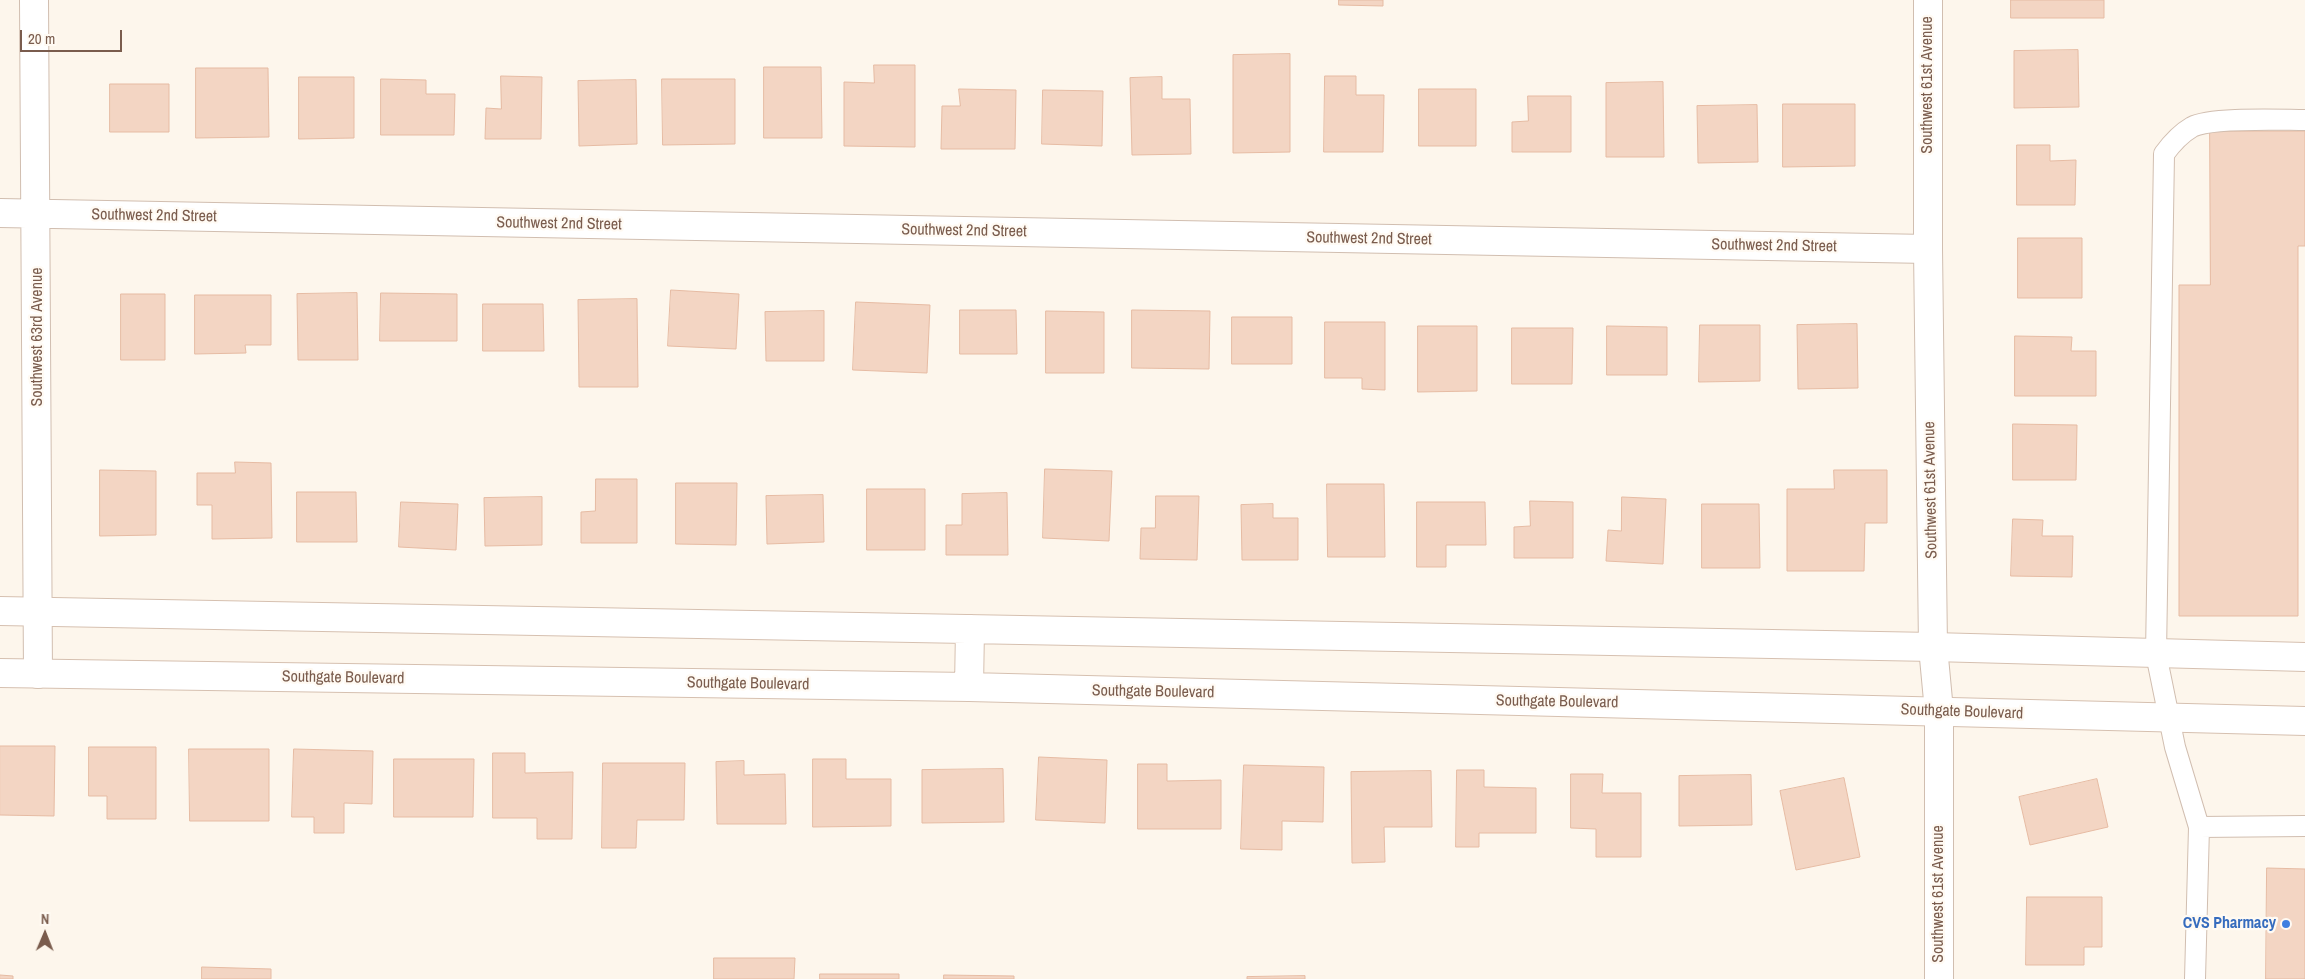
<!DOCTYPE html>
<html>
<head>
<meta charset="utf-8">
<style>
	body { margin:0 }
	#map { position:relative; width:2305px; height:979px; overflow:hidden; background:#fdf6ec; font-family:"Archivo Narrow",sans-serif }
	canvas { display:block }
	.north { position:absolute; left:20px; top:909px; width:50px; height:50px; -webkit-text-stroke:4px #fffaf3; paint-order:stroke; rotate:1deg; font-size:14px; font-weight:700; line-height:20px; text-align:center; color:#7a5c4d }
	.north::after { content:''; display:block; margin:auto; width:18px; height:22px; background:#7a5c4d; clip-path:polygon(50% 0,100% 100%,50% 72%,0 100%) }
	.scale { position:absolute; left:20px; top:30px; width:102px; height:22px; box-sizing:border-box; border:2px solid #7a5c4d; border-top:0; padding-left:6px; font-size:15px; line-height:18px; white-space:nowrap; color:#7a5c4d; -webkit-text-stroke:4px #fffaf3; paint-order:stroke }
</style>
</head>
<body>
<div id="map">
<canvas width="2305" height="979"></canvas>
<div class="north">N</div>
<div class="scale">20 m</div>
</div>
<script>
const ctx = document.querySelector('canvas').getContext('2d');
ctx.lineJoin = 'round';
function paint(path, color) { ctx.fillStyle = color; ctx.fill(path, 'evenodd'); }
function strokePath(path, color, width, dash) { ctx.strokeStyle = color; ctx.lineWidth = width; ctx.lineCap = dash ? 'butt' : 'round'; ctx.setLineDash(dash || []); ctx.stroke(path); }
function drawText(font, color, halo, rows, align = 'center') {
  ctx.font = font + ' "Archivo Narrow",sans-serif'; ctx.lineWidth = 4.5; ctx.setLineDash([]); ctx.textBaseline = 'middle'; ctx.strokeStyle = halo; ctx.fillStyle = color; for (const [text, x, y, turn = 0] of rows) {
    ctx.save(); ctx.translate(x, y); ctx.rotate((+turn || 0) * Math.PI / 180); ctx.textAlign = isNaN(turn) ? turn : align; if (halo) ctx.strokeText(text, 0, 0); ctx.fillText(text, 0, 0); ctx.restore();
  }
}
const building = new Path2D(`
	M1339 0H1383V6L1339 5Z
	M2011 0H2104V18H2011Z
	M2078 50 2079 107 2014 108V51Z
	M1290 54V152L1233 153V55Z
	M874 65H915V147L844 146V82L874 83Z
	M764 67H821L822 138H764Z
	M196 68H268L269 137 196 138Z
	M501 76 542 77 541 139H485L486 108 501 109Z
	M1325 76H1356V95H1384L1383 152H1324Z
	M299 77H354V138L299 139Z
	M1162 77V99H1190L1191 154 1132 155 1130 78Z
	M381 79 426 80V94H455L454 135H381Z
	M662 79H735V144L663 145Z
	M636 80 637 144 579 146 578 81Z
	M1663 82 1664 157H1606V83Z
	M110 84H169V132H110Z
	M959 89 1016 90 1015 149H941L942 106H960Z
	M1419 89H1476V146H1419Z
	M1043 90 1103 91 1102 146 1042 144Z
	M1528 96H1571V152H1512V122L1528 121Z
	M1783 104H1855V166L1783 167Z
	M1757 105 1758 162 1698 163 1697 106Z
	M2210 131H2305V246H2298V616H2179V285H2210Z
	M2017 145H2050V161L2076 160 2075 205H2017Z
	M2018 238H2082V298H2018Z
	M671 290 739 294 736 349 668 346Z
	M357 293 358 360H298L297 294Z
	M381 293 457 294V341H380Z
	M121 294H165V360H121Z
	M195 295H271V345H245L246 353 195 354Z
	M637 299 638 387H579L578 300Z
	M856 302 930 305 927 373 853 370Z
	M483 304H543L544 351H483Z
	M960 310H1016L1017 354H960Z
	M1132 310 1210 311 1209 369 1132 368Z
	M824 311V361H766L765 312Z
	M1046 311 1104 312V373H1046Z
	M1232 317H1292V364H1232Z
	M1325 322H1385V390L1362 389V378H1325Z
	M1857 324 1858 388 1798 389 1797 325Z
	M1700 325H1760V381L1699 382Z
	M1418 326H1477V391L1418 392Z
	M1607 326 1667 327V375H1607Z
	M1512 328H1573L1572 384H1512Z
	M2015 336 2072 337 2071 351H2096V396H2015Z
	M2013 424 2077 425 2076 480H2013Z
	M235 462 271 463 272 538 212 539V505H197V473H235Z
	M1045 469 1112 471 1109 541 1043 538Z
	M100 470 156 471V535L100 536Z
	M1834 470H1887V523H1865L1864 571H1787V489H1834Z
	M596 479H637V543H581V512L595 511Z
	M676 483H737L736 545 676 544Z
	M1327 484H1384L1385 557H1328Z
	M867 489H925V550H867Z
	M297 492H356L357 542H297Z
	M1007 493 1008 555H946V525H962V494Z
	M823 495 824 542 767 544 766 496Z
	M1156 496H1199L1197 560 1140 559 1141 528H1155Z
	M542 497V545L485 546 484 498Z
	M1622 497 1666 499 1663 564 1606 561 1608 530 1621 531Z
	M1530 501 1573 502V558H1514V527L1530 526Z
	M401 502 458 504 456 550 399 547Z
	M1417 502H1485L1486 545H1446V567H1417Z
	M1273 504V518H1298V560H1242L1241 505Z
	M1702 504H1759L1760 568H1702Z
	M2013 519 2043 520 2042 536H2073L2072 577 2011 576Z
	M0 746H55L54 816 0 815Z
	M89 747H156V819H107V796H89Z
	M189 749H269V821H190Z
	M294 749 373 751 372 804 344 803V833H314V817H292Z
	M493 753H525V773L573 772 572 839H537V818H493Z
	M1039 757 1107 760 1105 823 1036 820Z
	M394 759H474L473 817H394Z
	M813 759H846V779H891V826L813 827Z
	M744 761V775L785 774 786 824H717L716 762Z
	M603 763H685L684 820H637L636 848H602Z
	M1138 764H1167V781L1221 780V829H1138Z
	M1244 765 1324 767 1323 822 1282 821V850L1241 849Z
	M1003 769 1004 822 922 823V770Z
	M1457 770H1484V787L1536 788V833H1479V847H1456Z
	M1431 771 1432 827H1384L1385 862 1352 863 1351 772Z
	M1571 774H1603L1602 793H1641V857H1596V829L1571 828Z
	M1751 775 1752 825 1679 826V776Z
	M1844 778 1860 857 1796 870 1780 791Z
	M2097 779 2108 827 2030 845 2019 797Z
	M2267 868 2305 869V979H2266Z
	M2027 897H2102V947H2084V965H2026Z
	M714 958H795L794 979H714Z
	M202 967 271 969V979H202Z
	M820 974H899V979H820Z
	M0 975 13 976V979H0Z
	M944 975 1014 976V979H944Z
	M1305 976V979H1247V977Z`);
const lane = new Path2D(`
	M2199 827 2305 826
	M2195 979 2199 827 2175 747 2156 654 2164 154C2172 143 2180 134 2192 127 2211 117 2280 120 2305 120`);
const street = new Path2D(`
	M34 0 38 674
	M1928 0V249L1933 647 1939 711V979
	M0 213 1928 249`);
const secondary = new Path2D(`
	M0 611 1933 647 2305 657
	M0 673 969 687 2305 721
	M969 687 970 629`);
const markers = [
	[2286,924,5,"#3f7fe0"]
];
const streetNames = [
	["Southwest 61st Avenue",1928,85,-90],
	["Southwest 2nd Street",154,216,1],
	["Southwest 2nd Street",559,224,1],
	["Southwest 2nd Street",964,231,1],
	["Southwest 2nd Street",1369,239,1],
	["Southwest 2nd Street",1774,246,1],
	["Southwest 63rd Avenue",38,337,-90],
	["Southwest 61st Avenue",1931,490,-91],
	["Southgate Boulevard",343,678,1],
	["Southgate Boulevard",748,684,1],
	["Southgate Boulevard",1153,692,1],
	["Southgate Boulevard",1557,702,1],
	["Southgate Boulevard",1962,712,2],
	["Southwest 61st Avenue",1939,894,-90]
];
const shopNames = [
	["CVS Pharmacy",2276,924]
];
paint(building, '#f3d5c3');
strokePath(building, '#e6bba3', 1);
strokePath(lane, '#d1beb0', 22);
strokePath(street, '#d1beb0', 30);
strokePath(secondary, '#d6c0b0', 30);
strokePath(lane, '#fff', 20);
strokePath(street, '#fff', 28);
strokePath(secondary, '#fff', 28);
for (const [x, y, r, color] of markers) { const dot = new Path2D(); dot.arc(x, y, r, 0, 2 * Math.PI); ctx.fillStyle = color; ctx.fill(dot); strokePath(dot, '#fffaf3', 2); }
drawText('16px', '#7a5c4d', '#fffaf3', streetNames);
drawText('bold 16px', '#366cbe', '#fffaf3', shopNames, 'right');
</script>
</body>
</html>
